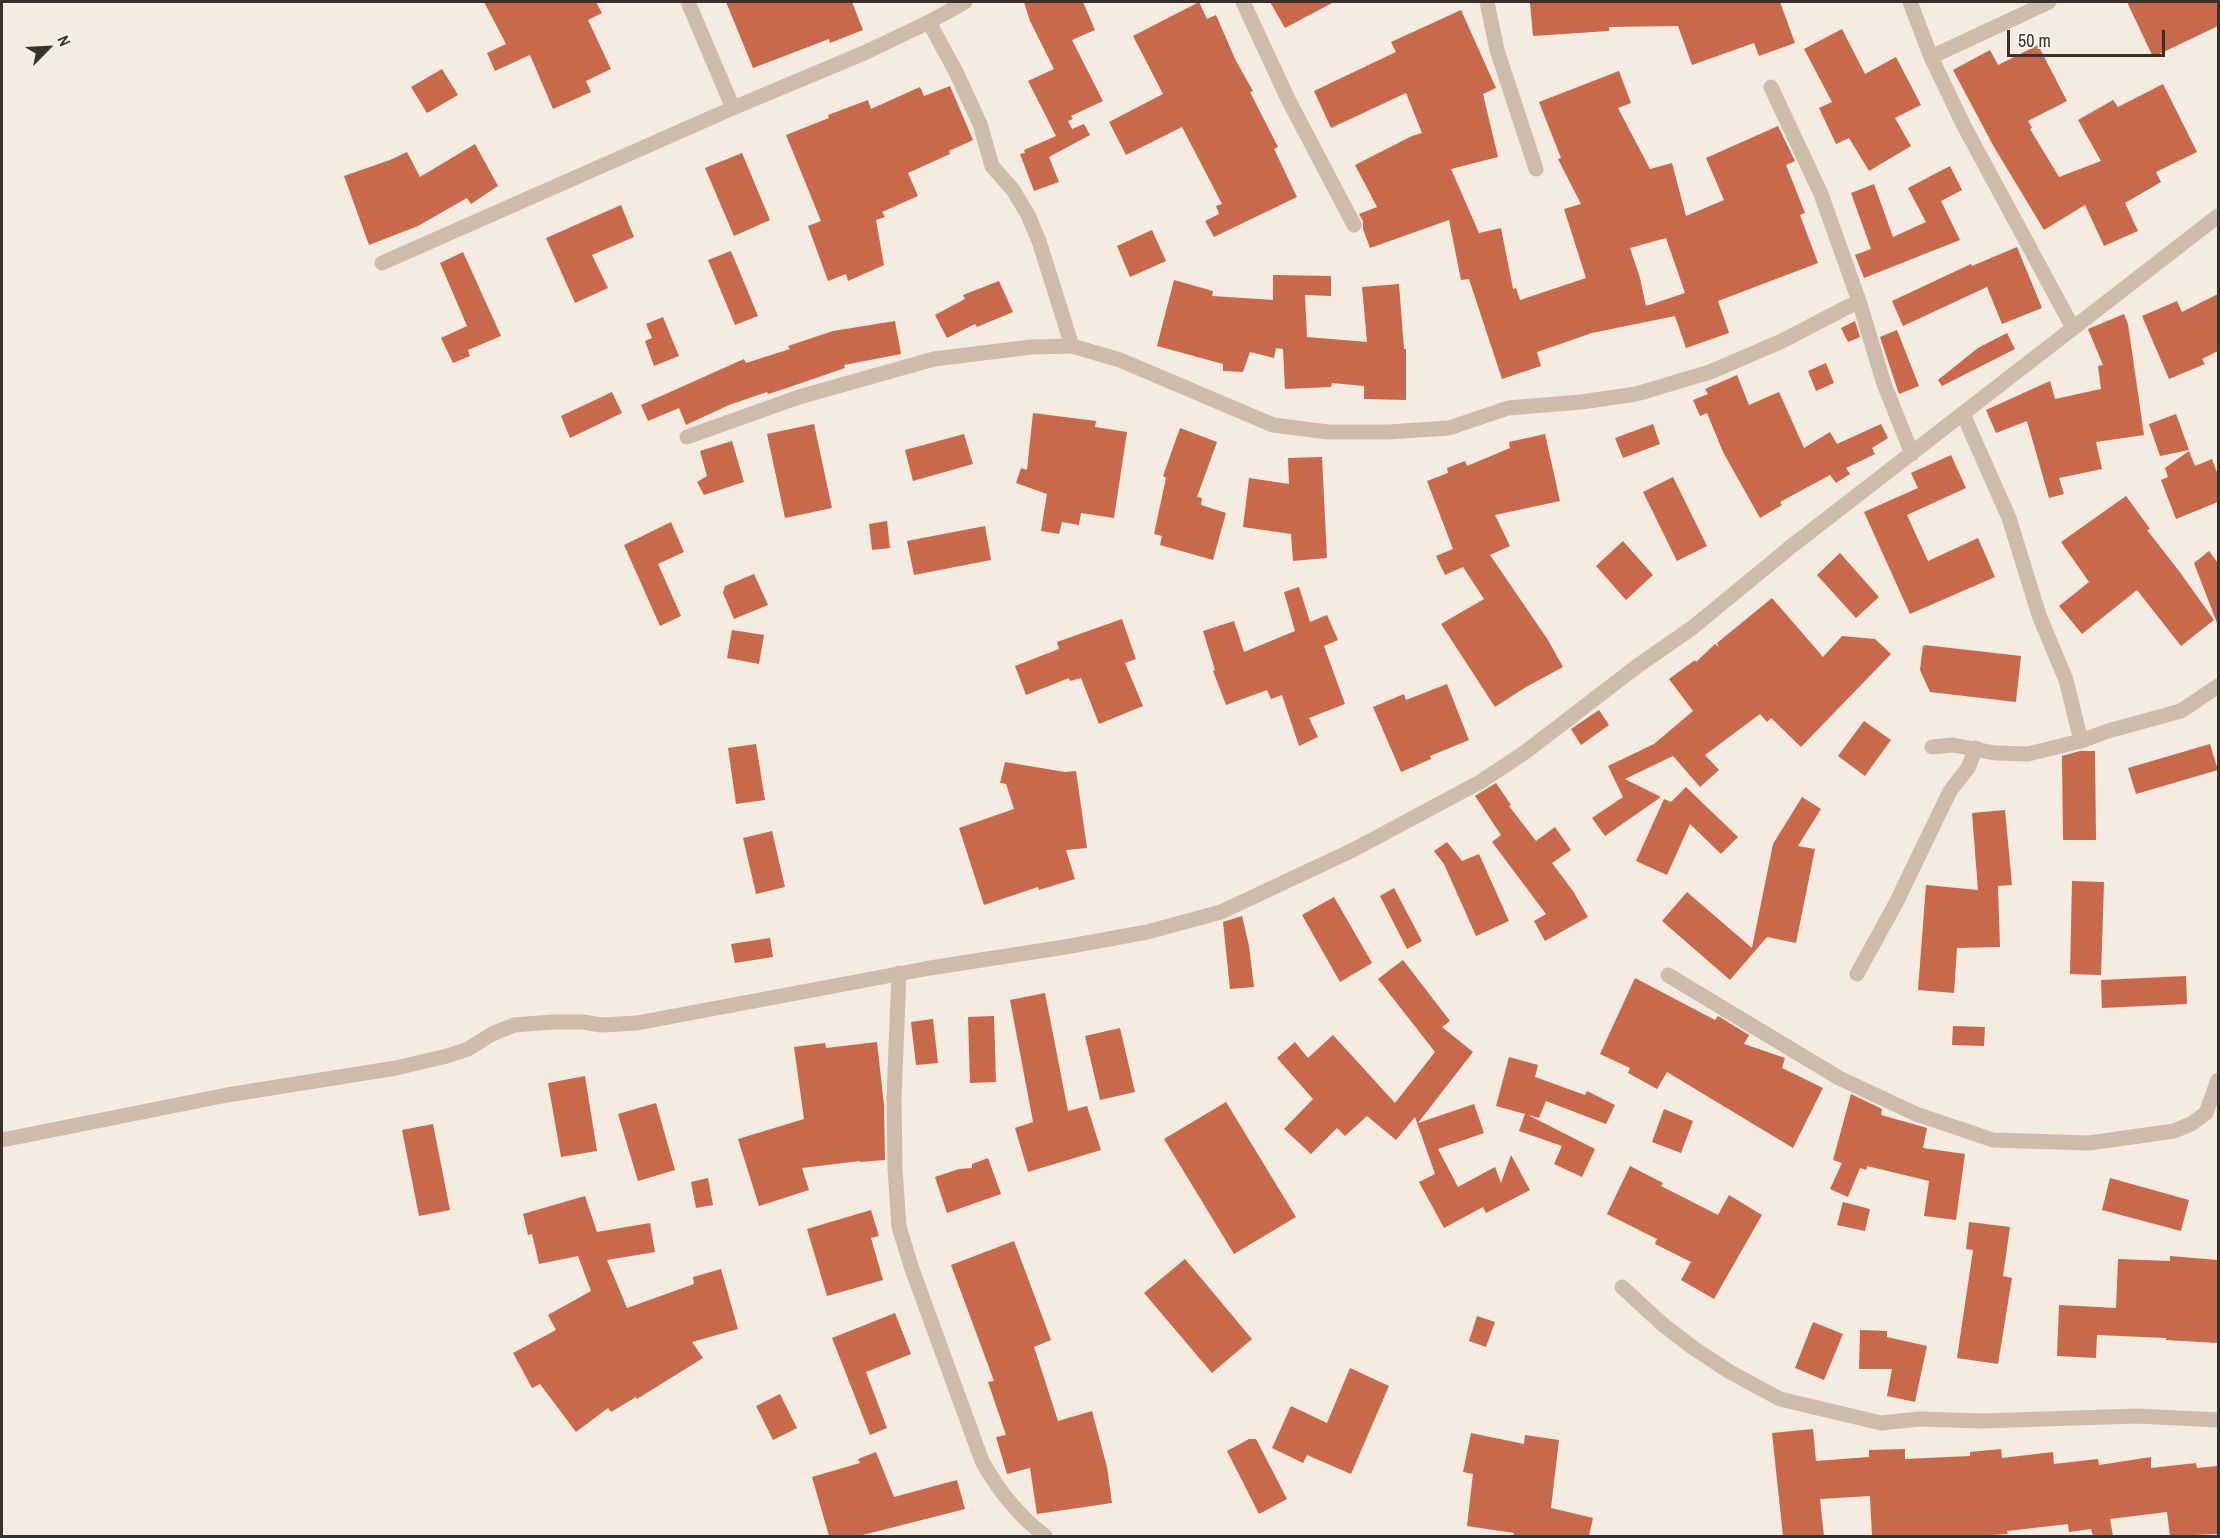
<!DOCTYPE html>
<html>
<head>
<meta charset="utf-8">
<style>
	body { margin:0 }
	#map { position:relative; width:2220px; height:1538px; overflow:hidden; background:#f4ebe1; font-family:"Archivo Narrow",sans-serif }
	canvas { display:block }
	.frame { position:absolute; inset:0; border:3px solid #3b302b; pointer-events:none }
	.north { position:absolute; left:18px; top:18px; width:60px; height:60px; -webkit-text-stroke:4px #fbf5ee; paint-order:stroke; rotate:66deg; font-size:16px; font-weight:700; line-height:24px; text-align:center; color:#3b302b }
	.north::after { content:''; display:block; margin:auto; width:21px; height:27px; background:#3b302b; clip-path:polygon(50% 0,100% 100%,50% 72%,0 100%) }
	.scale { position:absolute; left:2007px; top:30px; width:158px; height:27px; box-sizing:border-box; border:3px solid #3b302b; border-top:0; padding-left:8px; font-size:18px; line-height:21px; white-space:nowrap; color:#3b302b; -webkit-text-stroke:4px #fbf5ee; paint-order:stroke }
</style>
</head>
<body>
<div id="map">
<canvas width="2220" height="1538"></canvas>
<div class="frame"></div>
<div class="north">N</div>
<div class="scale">50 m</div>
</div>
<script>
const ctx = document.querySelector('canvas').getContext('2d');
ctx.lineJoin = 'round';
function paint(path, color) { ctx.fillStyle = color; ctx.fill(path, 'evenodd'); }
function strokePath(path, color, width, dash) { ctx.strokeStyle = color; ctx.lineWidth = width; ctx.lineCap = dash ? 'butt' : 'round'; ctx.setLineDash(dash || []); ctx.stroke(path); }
const building = new Path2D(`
	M484 2H596L602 13 588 20 611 69 586 81 591 92 553 109 530 55 495 71 487 53 506 44Z
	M726 2H852L863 30 830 43 829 39 753 68Z
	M1024 2H1083L1095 30 1072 40 1103 101 1071 116 1073 119 1068 121 1072 129 1084 124 1090 135 1049 157 1059 182 1034 191 1020 154 1025 153 1024 150 1056 136 1028 81 1054 69 1030 21Z
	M1199 2 1207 19 1216 15 1236 61 1253 91 1250 92 1278 147 1274 149 1297 197 1214 237 1205 221 1219 214 1216 206 1222 204 1182 127 1126 155 1109 122 1163 94 1133 36Z
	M1270 2H1334L1285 28Z
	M1547 2H1780L1795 43 1759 56 1754 43 1692 65 1678 26 1609 27V31L1533 36 1530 3Z
	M2127 2H2218V26L2153 57Z
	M1461 10 1496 88 1483 94 1498 157 1451 169 1479 233 1501 228 1513 289 1516 288 1520 300 1586 278 1564 209 1581 204 1558 159 1561 158 1539 102 1619 71 1631 103 1618 108 1650 169 1672 163 1686 216 1724 200 1706 158 1778 126 1795 161 1786 165 1805 213 1800 215 1818 263 1718 301 1729 333 1686 348 1675 316 1592 333 1537 352 1541 366 1502 379 1469 279 1461 280 1449 220 1370 248 1363 229V221L1359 214 1377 207 1355 165 1412 136 1422 133 1406 93 1331 128 1314 91 1396 52 1391 42ZM1666 238 1685 293 1646 306 1640 278 1630 248Z
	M1842 29 1865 74 1896 57 1921 105 1895 118 1911 146 1869 171 1849 138 1836 144 1819 108 1832 102 1804 49Z
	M2038 45 2067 101 2028 121 2032 128 2030 129 2059 177 2101 161 2078 120 2113 100 2118 107 2163 84 2197 152 2156 172 2161 182 2125 203 2138 231 2104 246 2085 205 2044 230 1994 147 1953 70 1990 50 1998 65Z
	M442 69 458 95 427 113 411 87Z
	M950 86 973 140 949 151 950 154 908 173 918 196 882 212 885 217 876 220 884 265 848 281 846 274 828 281 808 226 821 221 786 135 829 118 828 115 868 100 871 109 920 87 924 96Z
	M475 144 498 186 471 204 467 198 418 226 369 245 344 176 390 160 407 152 420 177Z
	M742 153 770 220 734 236 705 168Z
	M1950 166 1962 190 1941 201 1960 240 1864 278 1855 255 1871 249 1851 193 1874 184 1893 237 1926 222 1908 188Z
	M621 205 634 237 592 255 608 288 575 303 546 238Z
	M1152 230 1166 261 1130 277 1117 246Z
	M2017 247 2042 308 2002 324 1987 287 1903 326 1892 301 1971 264 1972 266Z
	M731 251 758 316 735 325 708 260Z
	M463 252 501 336 468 350 470 356 453 363 441 338 467 326 440 263Z
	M1273 275 1331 276V296L1305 295 1307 337 1367 342 1362 287 1399 284 1404 349H1406V400L1364 399V386L1332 383 1331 387 1285 389 1283 349 1276 348 1274 358 1250 352 1243 372 1223 371V364L1157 346 1174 280 1213 291 1212 296 1273 300Z
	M999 281 1013 312 977 327 975 324 947 338 935 315 965 299 963 295Z
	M2218 294V351L2202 359 2205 364 2169 379 2142 316 2177 301 2182 312Z
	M2124 314 2128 324 2144 435 2096 442 2102 469 2059 478 2064 494 2049 498 2027 421 1996 433 1986 410 2050 381 2055 399 2101 389 2098 366 2103 365 2088 329Z
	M663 317 679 356 654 366 645 341 652 338 646 324Z
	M895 321 901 354 844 365 845 368 784 389 768 394 767 392 729 405 686 425 679 408 648 421 641 405 744 359 746 363 790 349 788 346 833 331Z
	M1855 321 1860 337 1848 342 1841 328Z
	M1897 330 1919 386 1899 394 1880 337Z
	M2007 333 2015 349 1942 386 1938 380 1978 348Z
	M1826 363 1834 383 1816 391 1808 371Z
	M1737 375 1749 405 1779 392 1804 448 1830 432 1837 444 1881 424 1888 438 1872 448 1875 454 1846 468 1850 474 1836 483 1830 475 1780 502 1782 505 1760 518 1723 452 1707 413 1700 416 1693 400 1708 394 1705 389Z
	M612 392 622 413 570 438 561 416Z
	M1033 413 1096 421 1095 427 1127 432 1114 518 1081 513 1079 525 1062 522 1059 534 1041 531 1047 494 1016 483 1021 468 1027 470Z
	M2176 414 2189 450 2160 456 2149 424Z
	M814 424 832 508 785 518 767 434Z
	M1653 424 1660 444 1623 458 1615 438Z
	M1180 428 1217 442 1197 497 1202 498 1201 505 1226 513 1213 560 1160 545 1162 536 1154 534 1166 478 1163 476Z
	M964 434 973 464 913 481 905 450Z
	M1545 434 1560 501 1495 515 1510 546 1490 555 1548 640 1563 667 1526 687 1495 707 1441 624 1484 599 1463 567 1445 575 1436 556 1453 549 1427 481 1448 473 1447 468 1465 461 1467 466 1510 448 1509 442Z
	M732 441 744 482 704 495 697 482 707 476 700 451Z
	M2189 451 2195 466 2212 459 2218 475V502L2176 519 2161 480 2168 477 2165 468Z
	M1951 455 1966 488 1907 515 1928 561 1978 538 1995 577 1910 614 1864 512 1918 488 1911 473Z
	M1322 457 1327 558 1293 561 1291 534 1243 527 1249 478 1289 484 1288 458Z
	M1673 477 1707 546 1677 561 1643 492Z
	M2126 496 2150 529 2147 530 2179 571 2214 620 2181 646 2137 590 2082 634 2059 606 2089 582 2061 542Z
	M887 521 890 548 872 550 869 524Z
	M671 522 684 552 658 564 681 616 660 626 624 545Z
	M985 526 991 560 914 575 907 541Z
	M1623 541 1653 575 1626 600 1596 566Z
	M2209 551 2218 563 2217 623 2194 563Z
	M1840 553 1879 597 1856 618 1817 575Z
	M754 574 768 605 734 619 723 593 725 586Z
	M1299 587 1310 622 1327 615 1338 640 1324 646 1345 704 1309 718 1318 737 1299 746 1282 695 1271 699 1267 690 1226 705 1213 671 1215 670 1203 631 1234 621 1244 652 1295 631 1284 592Z
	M1772 598 1823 657 1842 636 1875 639 1891 654 1801 747 1771 718 1767 722 1760 714 1705 755 1719 770 1700 787 1673 756 1625 779 1661 797 1605 836 1592 818 1623 797 1608 766 1654 744 1693 711 1669 679 1695 660 1696 662 1715 644 1719 647 1717 643Z
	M1122 619 1136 659 1125 663 1143 706 1099 724 1081 678 1070 681 1069 678 1026 695 1015 666 1059 649 1057 642Z
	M732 630 764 635 759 664 727 658Z
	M1923 645 1926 649 1924 645 2021 656 2016 702 1930 692 1920 670Z
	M1447 684 1469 740 1430 756 1431 759 1401 772 1373 707 1404 694 1406 700Z
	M1599 710 1609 725 1581 745 1571 729Z
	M1864 721 1891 740 1865 776 1838 756Z
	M756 744 765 800 736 804 728 748Z
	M2210 744 2218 770 2136 794 2128 768Z
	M2080 751H2095L2096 840H2063L2062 756Z
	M1005 762 1065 772 1076 771 1087 848 1066 850 1075 879 1039 890 1038 887 984 905 959 828 1014 809 1006 784 1000 783Z
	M1496 783 1511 805 1509 806 1536 841 1555 827 1571 850 1552 863 1573 891 1588 917 1545 941 1534 921 1546 914 1492 842 1501 835 1475 796Z
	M1686 787 1738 837 1721 854 1690 824 1667 875 1636 861 1664 799 1671 802Z
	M1802 797 1821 809 1798 846 1815 849 1796 943 1767 937 1730 980 1662 921 1687 892 1752 948 1773 844Z
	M2005 810 2012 885 1998 886 2000 947 1957 948 1954 993 1918 990 1926 885 1978 890 1972 813Z
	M772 831 785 887 756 894 743 838Z
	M1447 842 1462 861 1479 854 1509 921 1476 936 1444 864 1434 851Z
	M2072 881 2104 882 2101 975 2070 974Z
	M1394 888 1422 941 1407 949 1380 896Z
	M1334 897 1372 963 1340 982 1302 915Z
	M1242 916 1249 946 1254 987 1230 989 1223 922Z
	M770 938 773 957 735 963 731 944Z
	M1403 960 1450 1021 1442 1027 1473 1052 1418 1123 1474 1104 1484 1133 1438 1149 1458 1187 1495 1167 1501 1183 1511 1155 1530 1190 1486 1213 1483 1207 1444 1228 1419 1182 1435 1174 1415 1117 1396 1140 1367 1116 1345 1136 1337 1128 1311 1154 1284 1129 1313 1099 1277 1058 1295 1042 1308 1058 1333 1035 1395 1103 1435 1052 1378 979Z
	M2186 976 2187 1004 2102 1008 2101 980Z
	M1635 978 1715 1020 1718 1016 1749 1035 1744 1044 1785 1058 1782 1068 1823 1088 1793 1148 1667 1072 1657 1089 1628 1073 1630 1068 1600 1054Z
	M1045 993 1068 1111 1087 1106 1101 1150 1028 1172 1015 1128 1033 1122 1010 1000Z
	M994 1016 996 1082 970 1083 968 1017Z
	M933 1019 938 1063 916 1065 911 1022Z
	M1953 1026 1985 1027 1984 1046 1952 1045Z
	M1120 1028 1135 1092 1100 1100 1085 1036Z
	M877 1042 884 1105 885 1160 860 1162V1161L802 1168 809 1190 759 1206 738 1139 804 1119 794 1047 825 1043 826 1048Z
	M1509 1057 1538 1065 1535 1077 1585 1095 1587 1091 1615 1105 1606 1124 1546 1101 1539 1118 1528 1115 1595 1149 1582 1177 1554 1164 1562 1146 1519 1131 1525 1114 1496 1106Z
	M585 1076 597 1151 561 1157 548 1083Z
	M1851 1094 1882 1109 1881 1115 1927 1128 1923 1148 1965 1154 1956 1220 1924 1216 1929 1181 1867 1166 1866 1170 1860 1168 1848 1197 1830 1189 1842 1163 1833 1160Z
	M1226 1102 1296 1217 1234 1254 1164 1139Z
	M656 1103 675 1170 638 1181 618 1114Z
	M1664 1109 1693 1121 1681 1153 1652 1142Z
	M433 1124 450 1210 419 1216 402 1130Z
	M988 1158 1001 1194 947 1213 935 1177 959 1169 972 1168V1164Z
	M1630 1166 1663 1183 1661 1186 1718 1215 1729 1195 1762 1215 1714 1299 1681 1280 1691 1262 1655 1244 1657 1239 1607 1214Z
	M708 1178 713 1205 696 1208 691 1182Z
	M2110 1178 2189 1200 2181 1231 2102 1210Z
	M585 1196 597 1232 650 1223 655 1252 607 1260 627 1308 694 1284 693 1277 721 1269 738 1329 692 1342 703 1358 637 1399 636 1397 611 1412 608 1408 576 1432 540 1384 532 1388 513 1353 556 1330 548 1315 591 1291 578 1256 539 1264 532 1234 528 1235 523 1214Z
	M1843 1202 1870 1209 1865 1231 1837 1225Z
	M871 1210 879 1236 871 1238 883 1280 827 1296 807 1229Z
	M1969 1222 2010 1227 2003 1276 2012 1278 1998 1364 1957 1358 1973 1250 1966 1249Z
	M1014 1241 1051 1340 1034 1347 1058 1421 1092 1411 1107 1467 1112 1503 1037 1514 1030 1468 1007 1474 996 1437 1006 1435 988 1382 994 1381 951 1265Z
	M2170 1256 2218 1260V1343L2166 1340V1338L2097 1335 2096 1358 2057 1356 2059 1305 2116 1308 2118 1259 2170 1261Z
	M1185 1259 1252 1339 1212 1373 1144 1293Z
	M895 1313 911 1354 866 1372 887 1428 870 1435 832 1338Z
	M1477 1316 1495 1322 1486 1347 1469 1341Z
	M1813 1322 1843 1334 1824 1380 1795 1368Z
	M1860 1330 1887 1331V1337L1927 1346 1915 1402 1887 1396 1892 1369H1859Z
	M1350 1368 1389 1386 1351 1474 1307 1455 1303 1463 1272 1448 1291 1406 1327 1423Z
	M780 1394 797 1428 773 1440 756 1406Z
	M1813 1429 1816 1461 1869 1457V1450L1905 1449V1459L1970 1456V1452L2001 1449 2002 1458 2053 1452 2054 1464 2098 1459 2099 1465 2151 1457V1468L2196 1463 2197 1468 2218 1466V1534L2170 1536 2167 1512 2110 1519 2113 1536H2093L2091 1529 2069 1532 2068 1524 2007 1531 2008 1534 1974 1536H1872L1870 1496 1820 1499 1824 1536H1783L1772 1433Z
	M1471 1433 1524 1444 1525 1435 1559 1440 1551 1508 1593 1518 1589 1536H1513L1514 1533 1467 1526 1473 1474 1463 1472Z
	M1249 1439H1256L1287 1499 1259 1514 1227 1451Z
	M876 1452 894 1497 957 1480 965 1509 859 1536H829L812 1477 860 1463 858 1459Z`);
const minor = new Path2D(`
	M688 2 733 108
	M1243 2 1288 99 1354 225
	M1487 2 1497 50 1536 169
	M1910 2 1931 57 1964 126 2073 328
	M929 22 956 72 980 124 992 166 1013 190 1028 215 1039 241 1072 346
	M1931 57 2049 2
	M1771 87 1821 194 1859 301 1884 384 1912 454
	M382 263 733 108 864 53 929 22 965 2
	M1963 414 2009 518 2039 615 2066 680 2081 741
	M687 437 799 397 934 359 1031 347 1072 346 1120 360 1273 425 1328 432H1388L1449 428 1508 408 1581 402 1636 394 1710 372 1782 341 1859 301
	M1932 747 1953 745 1995 753 2028 754 2081 741 2108 731 2181 711 2218 686
	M899 973 894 1098 895 1169 899 1227 912 1269 982 1461C998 1490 1019 1516 1045 1536
	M1857 974 1896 903 1950 791 1968 768 1976 748
	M1668 975 1839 1078 1916 1114 1993 1140 2089 1143 2174 1131 2191 1124 2206 1113 2218 1080
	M2 1140 227 1095 396 1068 447 1056 468 1049 492 1034 514 1025 552 1022H583L601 1025 637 1023 930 968 1065 947 1147 932 1221 912 1353 850 1480 782 1524 753 1636 667 1692 628 1793 545 2218 216
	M1622 1287 1661 1323 1692 1347 1730 1372 1780 1399 1881 1423 1920 1419 1982 1421 2137 1416 2218 1420`);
paint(building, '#c8694b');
strokePath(minor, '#cdbbac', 15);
</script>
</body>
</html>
